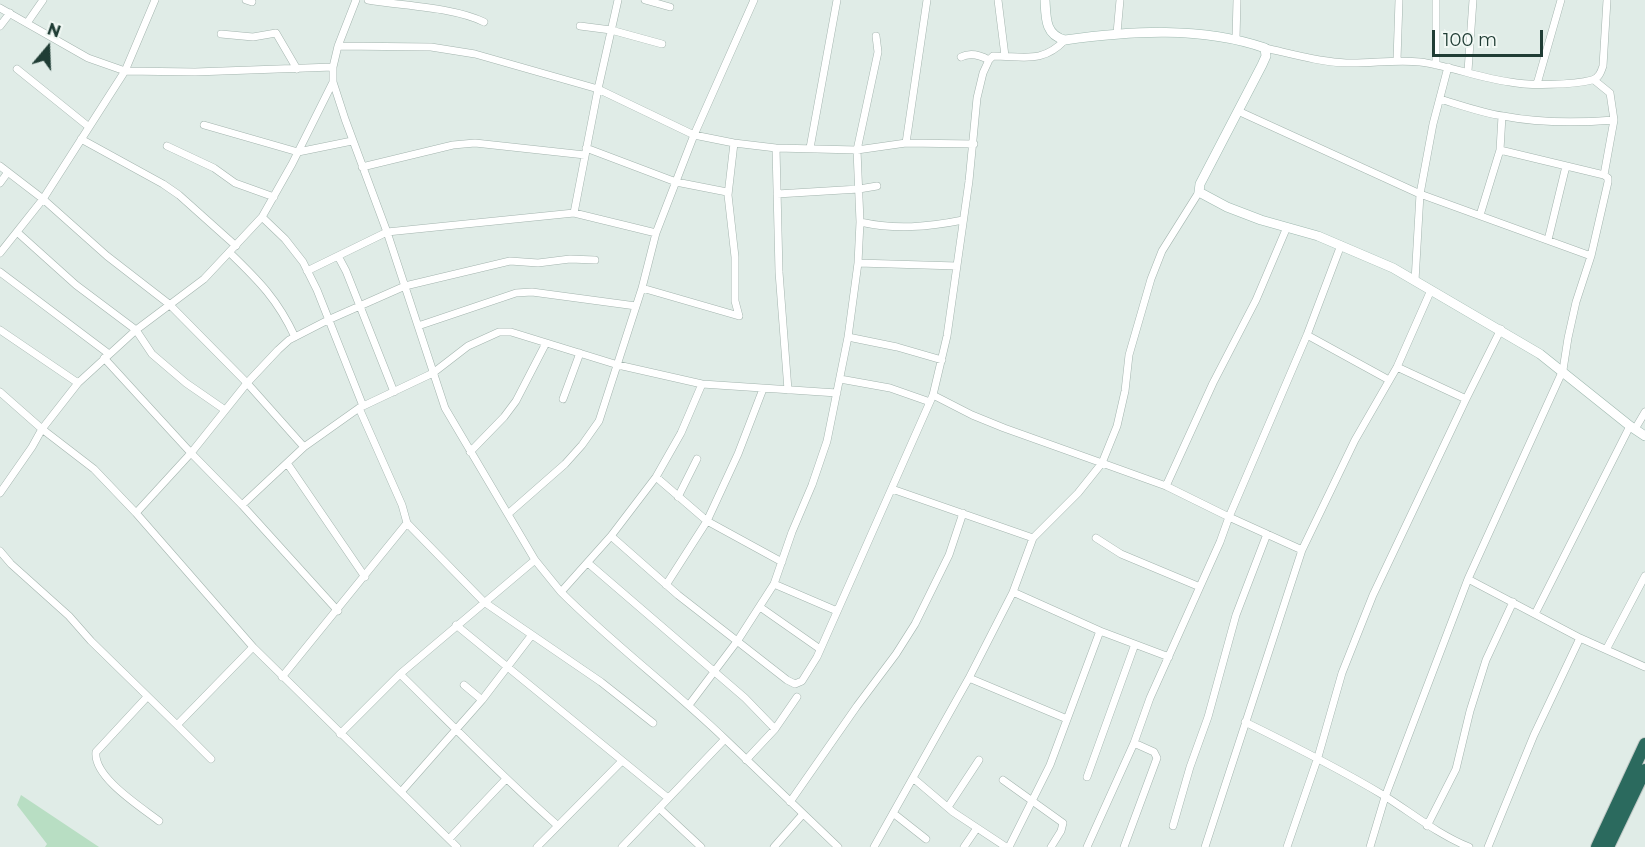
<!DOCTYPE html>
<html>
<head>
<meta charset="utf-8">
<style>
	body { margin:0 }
	#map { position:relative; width:1645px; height:847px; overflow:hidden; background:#e0ece7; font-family:Montserrat,sans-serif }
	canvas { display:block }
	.north { position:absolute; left:18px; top:18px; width:60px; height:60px; -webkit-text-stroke:4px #f1f8f4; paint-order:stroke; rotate:19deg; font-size:16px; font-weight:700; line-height:24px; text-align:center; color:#203d35 }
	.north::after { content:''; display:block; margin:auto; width:21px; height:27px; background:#203d35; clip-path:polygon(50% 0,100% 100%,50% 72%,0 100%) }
	.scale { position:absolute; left:1432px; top:30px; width:111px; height:27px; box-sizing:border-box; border:3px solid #203d35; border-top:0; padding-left:8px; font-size:18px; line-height:21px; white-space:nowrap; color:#203d35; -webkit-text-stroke:4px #f1f8f4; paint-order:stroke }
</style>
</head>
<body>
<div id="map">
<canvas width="1645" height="847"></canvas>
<div class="north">N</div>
<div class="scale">100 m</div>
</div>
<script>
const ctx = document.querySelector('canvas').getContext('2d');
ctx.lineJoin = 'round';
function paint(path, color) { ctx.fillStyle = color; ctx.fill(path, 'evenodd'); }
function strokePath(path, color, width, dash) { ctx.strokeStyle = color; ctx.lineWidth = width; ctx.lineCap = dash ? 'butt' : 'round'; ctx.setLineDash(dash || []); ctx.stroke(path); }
const green = new Path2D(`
	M21 795 99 847H45L47 844 17 805Z`);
const street = new Path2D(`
	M246 0 252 2
	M356 0 338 46 333 67V82L345 119 387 232 445 408 535 560 561 592
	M368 0C402 6 454 7 484 22
	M645 0 670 7
	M927 0 906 143 974 144
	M998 0 1005 56
	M0 8 88 58 125 71 195 72 333 67
	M27 23 43 0
	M0 26 10 13
	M580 26 611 30 662 44
	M1117 33 1120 0
	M221 34 253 37 276 33 297 69
	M1236 39 1237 0
	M338 46 431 47 475 54 598 89 694 135 734 143 776 148 857 150 906 143
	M1265 48C1292 54 1319 62 1346 63 1371 64 1395 59 1420 62 1451 66 1479 78 1510 82 1529 86 1573 85 1592 80 1599 78 1601 72 1603 66L1607 0
	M961 57C971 52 980 55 989 60
	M1397 60 1399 0
	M1436 65V0
	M17 69 89 127
	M1468 71 1473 0
	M1594 80 1610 93 1614 120 1604 175
	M1537 84 1561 0
	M1440 99C1460 105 1482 113 1503 116 1539 123 1577 123 1614 120
	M1238 111 1420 194 1433 124 1448 67
	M204 125 298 152 352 141
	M81 139 163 184 179 195 236 246
	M734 143 728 195 735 257V301L739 316
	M167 146 214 168 235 183 274 197
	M586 148 676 182 727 192
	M776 148 779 272 788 390
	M810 148 837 0
	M1500 150 1604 175 1608 178V182L1591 256 1576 302 1568 338 1563 370 1468 579 1580 638 1645 667
	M0 166 43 199 107 256 169 304 247 383 304 447
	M362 167 453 145 475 143 585 155
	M0 183 8 172
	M777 194 859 189 877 186
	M574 213 598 89 618 0
	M1480 215 1500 150 1502 116
	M262 217 285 239 303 262 317 290 363 406
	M860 222C896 230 928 227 963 220
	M17 232 76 285 136 330 152 354 186 383 225 410
	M1548 240 1566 166
	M0 253 43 199 125 71 155 0
	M230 253C259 281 278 300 295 337
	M338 256 346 271 394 392
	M858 263 957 266
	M307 271 387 232 574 213 656 233
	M0 272 109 354
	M1415 281 1420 194 1591 256
	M642 288 739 316
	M418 326 516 293 532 292 636 306
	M0 330 78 383
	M1307 335 1389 380
	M848 337 897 347 942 360
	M104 358 191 453 242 505 338 611
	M1397 367 1466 399
	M840 379 890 388 930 402
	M0 392 42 429 94 469 136 513 253 647
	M933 395 972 415 1004 428 1102 463 1117 426 1125 391 1129 355 1151 279 1162 251 1199 192
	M563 399 580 353
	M359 408 402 505 407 523 484 602 601 682 653 723
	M1635 429 1645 412
	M470 452 504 417 516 401 546 343
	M287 463 365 577
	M656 477 707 521 782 562
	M1166 486 1213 383 1256 300 1287 227
	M892 489 1033 538
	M0 493 32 447 42 429 78 383 136 330 204 279 262 217 292 164 333 82
	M678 497 697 459
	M242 505 304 447 359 408 433 373 468 346 499 332H511L618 365 702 384 837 393
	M136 513 191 453 247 383 278 350 289 340 328 320 405 286 510 261 538 263 570 259 595 260
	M508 514 565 464 582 445 599 421 642 288 656 233 694 135 754 0
	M611 536 656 477 681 433 702 384
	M1096 538 1121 554 1200 587
	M1302 550 1229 517 1307 335 1341 245
	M0 551 11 564 69 616 91 641 177 725 253 647 457 847
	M588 563 745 698 775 729
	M774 584 837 611
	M666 585 707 521 738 454 763 389
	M1013 592 1100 631 1169 657
	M760 607 820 649
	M1535 614 1630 426
	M456 625 668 798
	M1607 648 1645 576
	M400 674 535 560
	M282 677 407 523
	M969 678 1067 719
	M464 685 482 700
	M147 697 96 752C93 777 141 807 159 821
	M689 705 738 640 774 584 792 532 812 485 827 441 848 337 858 263 860 222 857 150 878 52 876 36
	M1245 722C1292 745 1338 768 1383 795 1412 813 1437 834 1469 847
	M177 725 211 759
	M340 734 400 674C452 725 502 777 557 825
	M725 739 838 847
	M746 760 775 729 797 697
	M1087 777 1135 644
	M913 778 953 812 1006 847
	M1003 780 1063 823 1061 831 1051 847
	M401 792 482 700 531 636
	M790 802 857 706 896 654 915 624 949 555 963 513
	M948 807 979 760
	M659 808 701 847
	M893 813 926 839
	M1173 826 1190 767 1208 717 1236 615 1267 534
	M1427 826 1456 769 1470 711 1486 660 1513 602
	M449 839 505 780
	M537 847 622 761
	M622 847 725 739C672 688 613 644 561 592L611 536 678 595 787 680 795 684 802 681 817 657 933 395 947 336 969 181 977 98 983 73 989 60 993 56C1024 56 1042 64 1065 40
	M774 847 803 814
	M874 847 969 678 1013 592 1033 538 1078 493 1102 463 1166 486 1229 517 1220 542 1150 698 1134 743 1154 752 1157 758 1124 847
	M964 847 977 828
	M1009 847 1050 765 1100 631
	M1087 847 1134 743
	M1205 847 1302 550 1355 440 1397 367 1431 290
	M1287 847 1318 757 1342 673 1373 595 1466 399 1501 329
	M1370 847 1385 797 1468 579
	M1488 847 1534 735 1580 638`);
const secondary = new Path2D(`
	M1045 0C1046 18 1045 35 1065 40 1131 31 1201 26 1265 48L1266 56 1262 65 1200 184 1199 192 1227 207 1261 220 1318 236 1393 268 1540 354 1630 426 1645 436`);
const highway = new Path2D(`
	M1597 847 1645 744
	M1608 847 1645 770`);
paint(green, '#b8dec3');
strokePath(street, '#a3b4ae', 8);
strokePath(secondary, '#9eb8af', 10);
strokePath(highway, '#c1c9c6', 14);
strokePath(street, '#fff', 7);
strokePath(secondary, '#fff', 9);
strokePath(highway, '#2b6a5e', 12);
</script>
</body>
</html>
